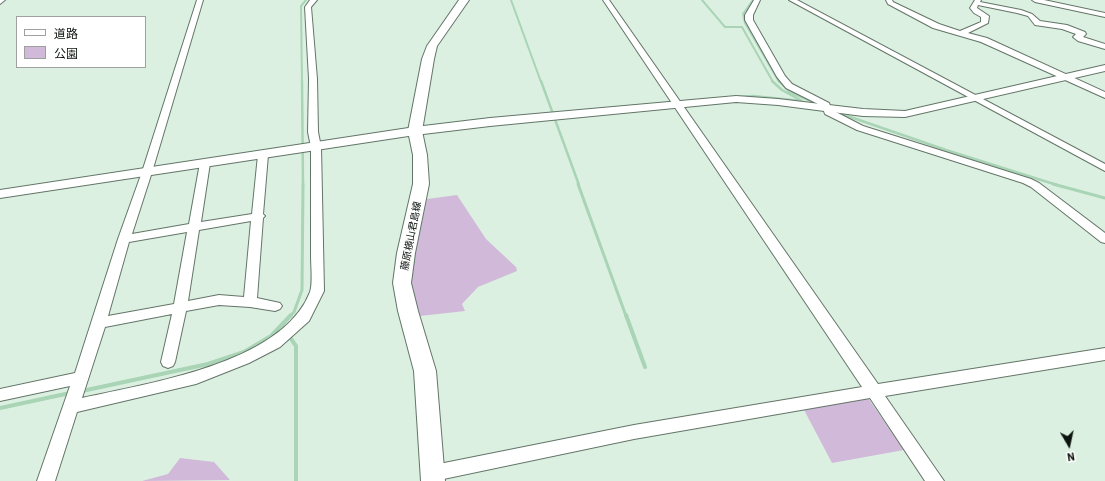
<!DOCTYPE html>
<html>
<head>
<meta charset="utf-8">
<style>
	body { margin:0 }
	#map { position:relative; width:1105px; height:481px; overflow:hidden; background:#dcf0e2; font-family:Barlow,"Noto Sans JP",sans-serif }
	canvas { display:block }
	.legend { position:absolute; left:16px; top:16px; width:130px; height:52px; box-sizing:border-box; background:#fff; border:1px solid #9ea19f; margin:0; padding:5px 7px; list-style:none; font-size:12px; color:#0d140f }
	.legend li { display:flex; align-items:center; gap:8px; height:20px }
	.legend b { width:20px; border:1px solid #9ea19f }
	.north { position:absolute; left:1049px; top:425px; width:40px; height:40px; -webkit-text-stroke:3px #fff; paint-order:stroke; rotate:171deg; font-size:11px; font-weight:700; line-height:16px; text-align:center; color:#0d140f }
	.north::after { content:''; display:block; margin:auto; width:14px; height:18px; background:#0d140f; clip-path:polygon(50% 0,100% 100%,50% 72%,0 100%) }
</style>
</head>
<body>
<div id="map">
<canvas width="1105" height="481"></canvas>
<ul class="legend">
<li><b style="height:5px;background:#fff"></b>道路</li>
<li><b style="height:11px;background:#d1b9d9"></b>公園</li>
</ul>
<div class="north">N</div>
</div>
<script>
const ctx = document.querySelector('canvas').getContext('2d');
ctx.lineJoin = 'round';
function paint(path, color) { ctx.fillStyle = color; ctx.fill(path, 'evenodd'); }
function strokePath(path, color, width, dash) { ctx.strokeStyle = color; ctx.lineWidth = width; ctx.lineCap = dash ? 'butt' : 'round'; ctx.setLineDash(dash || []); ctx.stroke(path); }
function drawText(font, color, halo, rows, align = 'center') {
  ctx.font = font + ' Barlow,"Noto Sans JP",sans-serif'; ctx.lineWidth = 3; ctx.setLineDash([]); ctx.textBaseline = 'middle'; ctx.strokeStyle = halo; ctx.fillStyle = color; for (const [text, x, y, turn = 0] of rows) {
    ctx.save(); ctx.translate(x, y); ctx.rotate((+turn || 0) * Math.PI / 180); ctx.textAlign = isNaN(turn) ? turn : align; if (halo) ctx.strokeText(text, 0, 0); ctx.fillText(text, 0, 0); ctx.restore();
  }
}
const green = new Path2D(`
	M457 195 486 239 516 267 517 271 478 287 462 304 465 311 420 316 411 284 413 262 427 199Z
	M868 398 904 450 832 463 803 408Z
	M180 458 214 462 230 480 142 481 168 474Z`);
const streamFar3 = new Path2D(`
	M511 0 541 82
	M702 0 725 27H742L773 82
	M753 0 743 14 745 23 779 82
	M978 41 993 47
	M302 82 301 6 306 0`);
const streamFar2 = new Path2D(`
	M302 81 303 185
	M541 81 579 185
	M779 81 790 92 820 105
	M737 97 753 96 802 101 782 90 772 81
	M836 112 946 150 1057 185`);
const streamFar1 = new Path2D(`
	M578 184 626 316
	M1053 184 1105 198
	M290 316 294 312 302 290 303 184`);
const stream = new Path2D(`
	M626 315 645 367
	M289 336 296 346V481
	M82 391 208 364 244 352 271 336 291 315
	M0 408 70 393`);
const minor = new Path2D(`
	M197 0H203L152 172 132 234 189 224 200 163 205 160 210 163 201 222 252 214 258 155 263 152 267 153 268 155 263 214 265 216 263 218 257 298 280 303 282 306 280 309 275 311 250 307 219 305 186 311 175 362 173 366 168 368 163 366 161 362 172 314 105 327 82 398C148 383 282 364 310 292 313 284 311 266 311 256 311 220 311 183 311 147L308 132 309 79 305 7 310 0H317L311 7 317 79 318 132 321 147 324 291 309 321 280 347 249 363 196 384 77 412 55 481H37L70 386 0 401V389L75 373 118 239 142 172ZM251 221 244 297 219 295 188 301 199 230ZM187 232 174 304 108 316 129 242Z
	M603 0H609L878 384 1105 348V360L885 396 944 481H925L870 398 634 439 434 481 428 479 425 473 428 467 434 465 634 425 862 387Z
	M754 0H760L753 15V20L785 76 792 84 829 103 832 110 863 126 1031 179 1039 183 1105 233V243L1101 242 1031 187 1023 183 857 130 825 114 822 106 786 88 777 77 745 20V15Z
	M789 0H797L1105 164V171Z
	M886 0H892L893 2 939 24 960 31 981 22V17L974 13 970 8 975 0H981L980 2 1021 10 1032 14 1040 21 1067 25 1085 32 1086 34 1083 37 1105 44V49L1078 41 1073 37 1076 34 1062 29 1035 25 1028 16 1017 13 978 5 977 8 989 16 988 23 968 33 987 38 1105 92V98L981 42 933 28 888 4Z
	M1032 0H1044L1105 13V17L1035 2Z`);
const tertiary = new Path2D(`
	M0 0H5L0 4Z
	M1105 65V71L905 117 863 116 778 105 736 102 490 126 415 135 0 198V190L415 127 490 118 736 96 778 99 863 109 905 111Z`);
const secondary = new Path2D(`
	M459 0H469L437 46 434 59 422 131 427 155 429 184 415 253 411 283 418 311 436 371 445 481H421L414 371 398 311 393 283 397 253 413 184V155L408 131 422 59 427 46Z`);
const streetNames = [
	["藤原横山君島線",411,236,-79]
];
paint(green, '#d1b9d9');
strokePath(streamFar3, '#a9d4b5', 2);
strokePath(streamFar2, '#a9d4b5', 2.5);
strokePath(streamFar1, '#a9d4b5', 3);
strokePath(stream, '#a9d4b5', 4);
strokePath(minor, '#637568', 2);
strokePath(tertiary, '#637568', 2);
strokePath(secondary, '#637568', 2);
paint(minor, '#fff');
paint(tertiary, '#fff');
paint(secondary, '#fff');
drawText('10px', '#0d140f', '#fff', streetNames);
</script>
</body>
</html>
